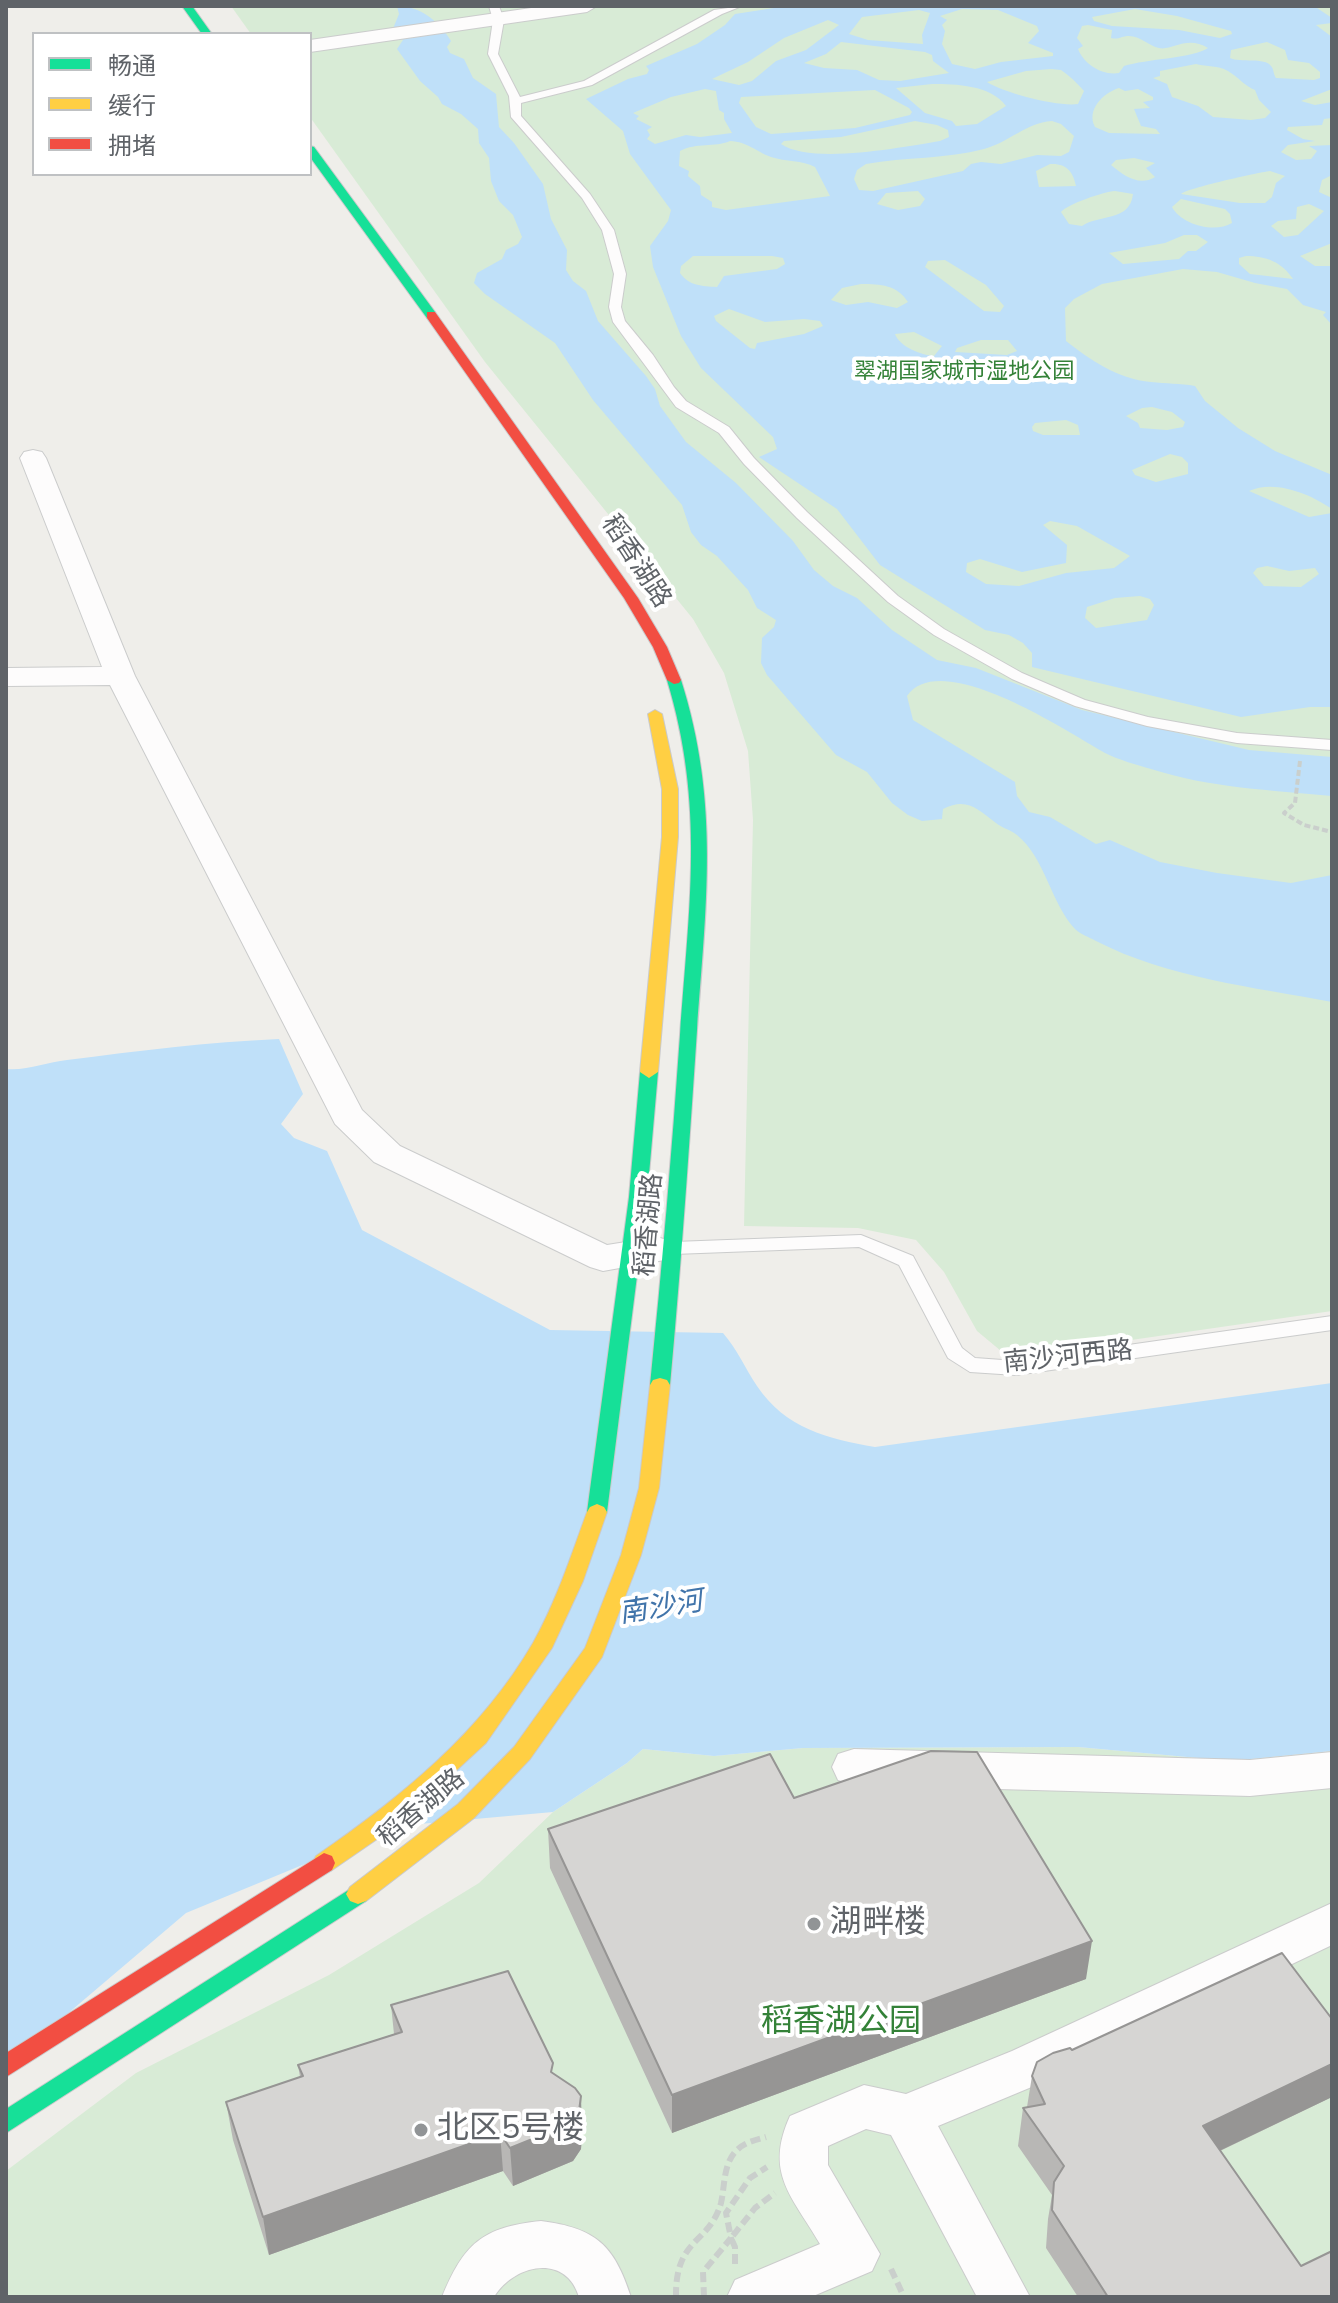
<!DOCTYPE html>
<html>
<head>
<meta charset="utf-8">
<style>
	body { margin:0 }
	#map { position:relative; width:1338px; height:2303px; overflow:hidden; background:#efeeea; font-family:"Nunito Sans","Noto Sans SC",sans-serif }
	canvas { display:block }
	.frame { position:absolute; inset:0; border:8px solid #5f6368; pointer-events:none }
	.legend { position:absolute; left:32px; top:32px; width:280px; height:144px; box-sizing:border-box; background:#fff; border:2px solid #bfc1c3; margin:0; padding:10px 14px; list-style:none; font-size:24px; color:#5f6368 }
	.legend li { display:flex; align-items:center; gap:16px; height:40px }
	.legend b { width:40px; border:2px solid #bfc1c3 }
</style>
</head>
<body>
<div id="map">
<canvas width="1338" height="2303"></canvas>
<div class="frame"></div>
<ul class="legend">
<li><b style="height:10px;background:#16e098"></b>畅通</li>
<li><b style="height:10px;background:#ffcf43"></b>缓行</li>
<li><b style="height:10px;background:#f24e42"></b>拥堵</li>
</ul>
</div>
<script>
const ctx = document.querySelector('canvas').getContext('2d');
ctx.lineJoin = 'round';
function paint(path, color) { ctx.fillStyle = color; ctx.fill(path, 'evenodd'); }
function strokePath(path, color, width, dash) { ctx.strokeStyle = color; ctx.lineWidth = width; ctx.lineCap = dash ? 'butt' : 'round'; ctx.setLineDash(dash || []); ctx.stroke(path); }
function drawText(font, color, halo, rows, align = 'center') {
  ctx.font = font + ' "Nunito Sans","Noto Sans SC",sans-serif'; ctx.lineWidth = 8; ctx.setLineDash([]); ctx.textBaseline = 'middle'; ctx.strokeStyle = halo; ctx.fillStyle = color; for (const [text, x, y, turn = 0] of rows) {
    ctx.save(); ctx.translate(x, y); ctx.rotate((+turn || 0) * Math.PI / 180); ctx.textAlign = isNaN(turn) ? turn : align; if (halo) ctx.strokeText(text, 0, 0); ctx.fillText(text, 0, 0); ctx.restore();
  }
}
const green = new Path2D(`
	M231 6H1332V1311L1041 1353 1001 1351 977 1331 944 1272 916 1240 858 1228 744 1226 753 820 748 751 724 673 693 619 485 362 310 117V34H251Z
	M1078 1747 1231 1761 1332 1751V2297H6V2171L136 2073 329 1975 479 1883 553 1812 627 1763 643 1749 714 1756 803 1748Z`);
const water = new Path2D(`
	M397 6C420 6 439 21 451 41L447 47 450 53 464 59 473 78 496 94 499 127 514 143 543 184 551 219 567 250 566 270 573 281 586 291 598 321 646 376 655 389 660 406 686 442 736 483 793 541 814 570 833 586 857 598 892 630 937 660 976 668 1082 710 1249 750 1332 757V796C1271 790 1210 788 1151 769 1137 765 1119 760 1105 753 1069 733 941 647 907 696L913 720 1015 782 1017 796 1029 812 1050 817 1096 844 1110 840 1160 862 1217 873 1291 883 1332 875V1002C1253 987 1168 978 1096 941 1089 937 1080 934 1075 929 1050 902 1046 859 1017 835 1011 830 1002 828 996 823 977 809 967 797 943 809L942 819 922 821 908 815 892 803 867 772 836 755 767 675 761 663 762 638 774 627 776 620 757 608 748 590 717 556 701 545 691 532 682 505 593 400 555 343 485 294 474 283 477 273 502 259 506 250 518 244 522 237 513 215 499 201 491 181 489 158 479 143 478 129 461 114 442 104 438 97 420 81 397 49 403 40 392 31 399 14Z
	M787 6H1314L1332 18V23L1316 25 1332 37V89L1301 101 1315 105 1332 102V118L1324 119 1322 125 1288 127 1287 130 1303 139 1315 141 1288 145 1281 152 1296 160 1311 159 1317 151 1309 146 1332 145V175L1322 180 1319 192 1332 198V243L1300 256 1315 266H1332V325L1323 315 1326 312 1303 305 1287 289 1255 283 1217 272 1183 269 1102 284 1074 299 1065 308 1066 341C1090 360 1118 379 1151 382 1166 384 1180 383 1195 386L1205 401 1238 428 1275 451 1332 475V509C1311 494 1274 479 1249 491L1309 517 1332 513V707H1310L1241 717 1032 667V653L1023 643 1009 635 985 630 880 565 837 509 759 457 777 449 773 437 701 368 681 336 653 267 650 246 668 221 671 210 630 154 623 131 586 99 628 79 647 74 649 70 646 66 697 44 725 25 735 14ZM962 9 998 10 1037 26 1039 31 1028 43 1053 53V56L1001 62 975 69 952 64 942 44 945 31 942 25 947 20 940 16ZM1135 9 1177 16 1231 31 1232 34 1220 38 1179 30 1112 26 1094 21 1092 17ZM919 10 930 13 922 35 923 44 868 40 849 34 862 17ZM828 20 839 25 806 50 776 61 752 81 739 85 712 79 748 62 784 38ZM1088 25 1112 30 1111 38C1119 40 1121 36 1129 36 1140 36 1149 46 1159 48 1172 51 1187 35 1208 48 1194 58 1146 59 1124 66L1119 73C1102 76 1084 64 1078 49L1083 46 1077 38 1082 26ZM841 42 925 52 932 55 933 61 949 73 900 81 879 80 857 70 824 68 804 63 826 54ZM1267 42 1285 50 1288 60 1309 63 1320 72V78L1314 80 1276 78C1273 74 1274 69 1271 66 1265 57 1240 63 1230 58L1231 50ZM1196 64C1208 67 1217 65 1228 71 1238 77 1246 87 1255 90L1259 100 1271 112 1265 118 1251 120 1213 117 1198 106 1172 97 1167 84 1153 78 1160 76V71ZM1051 69 1061 70C1070 76 1077 83 1084 91L1078 104C1058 107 1004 93 987 82L1026 71ZM932 84C956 84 991 85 1006 106L977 124 956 126 952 121 925 113 896 88ZM1119 88 1125 91 1138 89 1153 97V100L1143 102 1150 108 1134 109 1141 126 1156 129 1160 134 1109 133 1095 127C1086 110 1103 93 1119 88ZM705 89 716 91 719 110 724 113V119L732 133 700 137 686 135 655 144 647 139 650 135 647 130 652 127 636 119 639 116 633 113 671 97ZM875 90 909 108 912 112 910 115 855 128 771 134 756 127 739 103 741 97ZM915 121 937 125 948 130 949 137 940 141C903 147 812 165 781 144L784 141 841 137ZM1052 121 1061 124 1074 136 1069 152 1061 156 1037 155 1001 164 981 162 971 164 963 171 873 191 859 190 854 179 857 170 866 164C905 157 947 159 984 149 1010 142 1025 123 1052 121ZM730 141C748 142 755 151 771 157 786 162 802 160 815 167L830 196 726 210 712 207V202L701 195 700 186 688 176 689 171 679 166 680 151C697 142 714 148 730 141ZM1134 158 1155 163 1146 168 1155 177C1139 187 1123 175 1111 165L1116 160ZM1050 164C1067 163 1073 172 1076 186L1039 187 1036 171ZM1270 171 1285 176 1276 183 1272 197 1265 203H1240L1181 194C1188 188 1256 173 1270 171ZM918 191 925 199 920 206 898 210 877 204 886 193ZM1115 191 1133 194C1130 222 1099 214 1082 226L1069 224 1061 212C1068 204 1103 192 1115 191ZM1181 199 1225 209 1230 214 1232 223C1214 234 1181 224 1172 207ZM1309 204 1324 211 1298 235 1284 237 1271 226 1278 221 1296 219 1297 207ZM1184 235H1197L1208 242 1196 251H1188L1179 259 1123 264 1109 253 1165 243ZM693 256H772L783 258 785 264 777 269 724 276 717 287C702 286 689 286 680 273L681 266ZM1246 256C1266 256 1282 262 1293 279L1250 274 1239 264V258ZM945 260 986 285 1004 306 1000 312 984 311 925 267 928 261ZM861 284C881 284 897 285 908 302L897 308 868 302 846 305 831 300 842 288ZM729 309 765 322 804 319 820 321 823 326 804 334 757 343 755 349 750 348 716 321 714 316ZM914 332 942 346 934 356C921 355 900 347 895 334ZM981 340H1008L1017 351 1007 355 955 352 957 348ZM1152 407 1172 412 1185 422 1183 427 1167 430 1140 428 1138 423 1126 416 1142 408ZM1066 420 1078 425 1080 435H1043L1033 431 1032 427 1035 423ZM1170 454 1182 457 1188 463V474L1156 482 1135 475 1132 470ZM1050 521 1077 526 1130 556 1114 568 1066 573 1019 586 986 584 966 572 967 563 980 559 1022 572 1066 563 1067 545 1043 525ZM1267 566 1289 571 1315 568 1319 574 1301 587 1264 586 1253 573 1257 568ZM1140 596 1150 599 1154 605 1147 620 1096 628 1085 618 1087 607 1115 598Z
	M279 1039 303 1094 281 1124 294 1138 327 1151 362 1230 550 1330 723 1333C737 1349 745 1368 757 1386 785 1428 828 1439 875 1447L1332 1383V1751L1231 1761 1078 1747 803 1748 714 1756 643 1749 627 1763 553 1812 397 1826 186 1913 6 2066V1069C27 1071 47 1062 67 1060 138 1051 208 1042 279 1039Z`);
const pathFar1 = new Path2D(`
	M1300 761 1295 803 1284 813 1304 825 1332 832`);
const path = new Path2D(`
	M735 2264V2247L731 2238 755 2208 775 2193
	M891 2269 904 2297
	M676 2297C675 2237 709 2245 721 2203 725 2186 723 2163 737 2150 745 2142 756 2140 766 2137
	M704 2297 703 2272 731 2238 726 2213 750 2178 767 2167`);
const lane = new Path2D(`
	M489 6H499L504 20 498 54 520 97 584 81 714 10 742 6 722 14 592 85 521 103V116L590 194 614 230 626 274 621 307 625 321 653 355 674 387 686 401 729 427 754 458 807 512 898 596 944 629 1022 673 1085 700 1148 717 1237 733 1332 740V750L1237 743 1147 726 1075 706 1012 679 934 635 888 602 797 518 744 464 719 433 676 407 613 322 609 307 614 274 602 230 582 198 511 117 509 96 488 54 493 20Z
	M861 1235 913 1256 962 1348 975 1358 1016 1361 1332 1316V1330L1016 1375 970 1372 948 1358 899 1265 859 1247 674 1254 665 1248 674 1242Z`);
const street = new Path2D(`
	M545 6H597L587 12 310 52V40Z
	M33 450 42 452 46 458 135 676 362 1110 400 1146 607 1245 657 1237 670 1241 676 1250 670 1259 603 1271 590 1267 374 1162 335 1124 110 685 6 686V668L102 667 20 458 24 452Z
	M854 1749 1250 1760 1332 1752V1788L1250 1796 854 1785 838 1780 832 1767 838 1754Z
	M1332 1903V1945L1046 2081 938 2126 1030 2297H977L891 2135 866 2129 828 2146V2165L880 2254 872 2271 811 2297H727L735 2280 820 2244C792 2196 764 2173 790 2116L864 2085 906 2094 1012 2051Z
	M541 2221C596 2228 614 2245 631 2297H579C566 2253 514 2264 494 2297H442C464 2244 482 2227 541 2221Z`);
const fast = new Path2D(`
	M182 6H192L212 34H202Z
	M310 146 314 147 435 312V318H427L310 157Z
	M674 676 681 680C720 803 706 905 697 1030 690 1134 683 1237 674 1340L670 1385 667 1390H653L650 1385C662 1268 672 1151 680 1035 689 907 705 805 667 680Z
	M649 1066 658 1072 647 1197 607 1512 604 1517H590L587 1512 629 1197 640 1072Z
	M358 1884 366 1887 370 1894 366 1901 6 2133V2109Z`);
const slow = new Path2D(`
	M655 710 662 714 678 789V837L658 1072 649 1078 640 1072 662 837V789L648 714Z
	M660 1378 667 1380 670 1385 659 1488 641 1555 602 1657 530 1759 474 1818 366 1901 358 1904 350 1901 346 1894 350 1887 458 1804 514 1747 585 1648 621 1555 639 1488 650 1385 653 1380Z
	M597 1504 604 1507 607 1512 583 1581 552 1648 486 1743 396 1826 332 1870 324 1873 316 1870 313 1863 316 1856C400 1798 481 1733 533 1643 556 1602 571 1556 587 1512L590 1507Z`);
const jam = new Path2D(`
	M427 312H435L638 598 667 647 681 680 679 683 674 684 667 680 653 647 624 598 427 318Z
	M324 1853 332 1856 335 1863 332 1870 6 2077V2053Z`);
const wall = new Path2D(`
	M794 1798 1086 1979 672 2133 550 1868 548 1829Z
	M391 2005 553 2073 582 2134 581 2149 573 2161 513 2186 503 2171 269 2255 233 2140 226 2102 300 2077 298 2065 394 2034Z
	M1332 2019V2097L1220 2151 1301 2266 1332 2297H1078L1046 2248 1048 2219 1052 2195 1018 2146 1023 2108 1027 2107 1032 2076 1072 2050Z`);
const shadedWall = new Path2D(`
	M1092 1941 1086 1979 672 2133V2095Z
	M1332 2064V2097L1194 2163 1203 2126Z
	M581 2096 582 2134 581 2149 573 2161 513 2186 510 2148Z
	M500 2133 503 2171 269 2255 263 2217Z`);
const building = new Path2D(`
	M931 1751 977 1752 1092 1941 672 2095 548 1829 770 1754 794 1798Z
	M1282 1953 1332 2019V2064L1203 2126 1301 2266 1332 2251V2297H1108L1052 2210 1054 2182 1064 2166 1023 2108 1045 2104 1032 2076 1037 2062 1053 2053 1070 2048 1072 2050Z
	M508 1971 553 2063 551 2072 575 2088 581 2096 579 2111 572 2123 510 2148 500 2133 263 2217 226 2102 303 2076 298 2065 402 2032 391 2005Z`);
const markers = [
	[814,1924,8,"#919496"],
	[421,2130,8,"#919496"]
];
const farParknames = [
	["翠湖国家城市湿地公园",964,373]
];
const streetNames = [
	["稻香湖路",635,562,57],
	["稻香湖路",650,1225,-85],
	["南沙河西路",1068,1358,-6],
	["稻香湖路",422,1809,-40]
];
const waterNames = [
	["南沙河",661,1609,-9]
];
const nearPoinames = [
	["湖畔楼",830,1924],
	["北区5号楼",437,2130]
];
const nearParknames = [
	["稻香湖公园",841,2023]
];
paint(green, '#d8ebd6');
paint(water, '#bfe0f9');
strokePath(lane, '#cbcccc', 2);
strokePath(street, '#cbcccc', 2);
strokePath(fast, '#cacacb', 2);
strokePath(slow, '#cacacb', 2);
strokePath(jam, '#cacacb', 2);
strokePath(pathFar1, '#cacfcc', 4, [6, 3]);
strokePath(path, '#cacfcc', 6, [10, 5]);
paint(lane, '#fdfcfc');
paint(street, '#fdfcfc');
paint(fast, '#16e098');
paint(slow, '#ffcf43');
paint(jam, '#f24e42');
paint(wall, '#b8b7b5');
paint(shadedWall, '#969594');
paint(building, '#d6d5d3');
strokePath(building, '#969594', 2);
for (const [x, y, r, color] of markers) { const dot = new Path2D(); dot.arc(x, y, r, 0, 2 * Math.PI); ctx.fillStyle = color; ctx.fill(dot); strokePath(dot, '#fff', 3); }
drawText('22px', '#348238', '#fff', farParknames);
drawText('26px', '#5f6368', '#fff', streetNames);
drawText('italic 28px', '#4174aa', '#fff', waterNames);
drawText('32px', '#5f6368', '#fff', nearPoinames, 'left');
drawText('32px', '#348238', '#fff', nearParknames);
</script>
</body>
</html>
